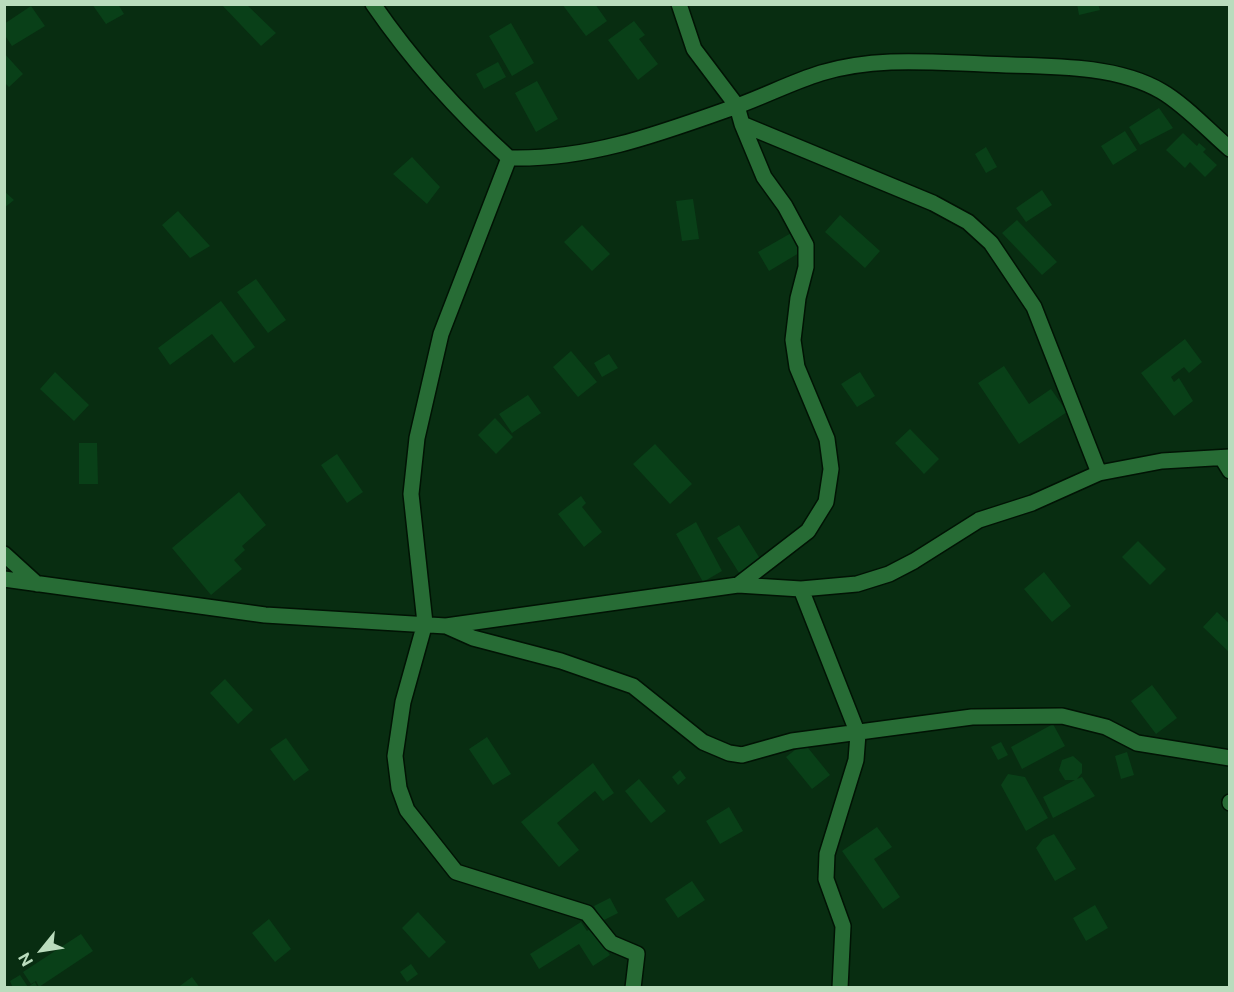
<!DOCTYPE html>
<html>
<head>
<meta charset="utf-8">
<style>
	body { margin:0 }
	#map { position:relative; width:1234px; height:992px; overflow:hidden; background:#082d11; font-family:"Public Sans",sans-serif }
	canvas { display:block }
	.frame { position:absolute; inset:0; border:6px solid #badcbd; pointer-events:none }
	.north { position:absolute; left:12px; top:920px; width:60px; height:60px; -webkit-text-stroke:4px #082d11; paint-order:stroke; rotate:240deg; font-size:16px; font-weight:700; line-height:24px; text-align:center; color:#badcbd }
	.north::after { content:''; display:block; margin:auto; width:21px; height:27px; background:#badcbd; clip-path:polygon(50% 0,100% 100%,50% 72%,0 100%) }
</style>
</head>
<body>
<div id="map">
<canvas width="1234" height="992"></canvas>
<div class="frame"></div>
<div class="north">N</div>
</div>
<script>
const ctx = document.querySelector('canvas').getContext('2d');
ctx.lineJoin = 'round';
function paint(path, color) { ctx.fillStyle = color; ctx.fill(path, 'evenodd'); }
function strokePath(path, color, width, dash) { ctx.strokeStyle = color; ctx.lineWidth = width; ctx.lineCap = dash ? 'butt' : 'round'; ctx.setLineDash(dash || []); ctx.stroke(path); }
const building = new Path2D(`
	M92 4H118L124 14 106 24Z
	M221 4H246L276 33 261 46Z
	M562 4H595L607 21 586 36Z
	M1077 4H1098L1100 10 1079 15Z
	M31 6 45 26 12 46 4 34V24Z
	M634 21 645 35 639 39 658 64 638 80 608 40Z
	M511 23 534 63 512 76 489 36Z
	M4 53 23 74 9 87 4 82Z
	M498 62 506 77 484 89 476 74Z
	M537 81 558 119 536 132 515 93Z
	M1159 108 1173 128 1140 145 1129 127Z
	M1125 131 1137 150 1113 165 1101 146Z
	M1183 133 1197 146 1199 143 1206 149 1203 152 1217 165 1205 177 1190 162 1185 168 1166 150Z
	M986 147 997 167 986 173 975 154Z
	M412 157 440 187 427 204 393 174Z
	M1042 190 1052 205 1026 222 1016 208Z
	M4 191 14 200 4 208Z
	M693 199 699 239 682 241 676 201Z
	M178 211 210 246 190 258 162 225Z
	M840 215 880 251 865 268 825 232Z
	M1017 220 1057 262 1042 275 1002 233Z
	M582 225 610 254 592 271 564 242Z
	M793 232 804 250 769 271 758 252Z
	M256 279 286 320 268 333 237 292Z
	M221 301 255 347 234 363 212 334 170 365 158 348Z
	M1185 339 1202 362 1189 373 1184 367 1171 377 1174 382 1179 378 1193 401 1174 416 1141 373Z
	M571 351 597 382 578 397 553 367Z
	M609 354 618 368 602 377 594 363Z
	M1004 366 1029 404 1051 389 1067 412 1019 444 978 383Z
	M55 372 89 405 74 421 40 389Z
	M860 372 875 396 857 407 841 384Z
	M528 395 541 413 512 433 499 414Z
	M495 418 513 437 496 454 478 435Z
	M910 429 939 459 924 474 895 443Z
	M79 443H97L98 484H79Z
	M655 444 692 484 670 504 633 464Z
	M337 454 363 492 347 503 321 465Z
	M239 492 266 525 242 546 245 550 234 560 242 569 211 595 172 548Z
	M581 496 586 503 582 507 602 532 584 547 558 514Z
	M696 522 722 571 703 582 676 534Z
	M739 525 762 562 741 576 717 538Z
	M1138 541 1166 569 1150 585 1122 557Z
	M1044 572 1071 606 1052 622 1024 589Z
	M1217 612 1230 624V653L1203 627Z
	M225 679 253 710 238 724 210 693Z
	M1152 685 1177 718 1156 734 1131 701Z
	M1053 724 1065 746 1022 769 1011 747Z
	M487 737 511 774 493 785 469 749Z
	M286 738 309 770 294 781 270 749Z
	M1001 742 1008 755 998 760 991 747Z
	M804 743 830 775 812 789 786 757Z
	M1127 752 1134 775 1121 779 1115 756Z
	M1073 756 1082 764V773L1077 779 1082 777 1095 796 1053 818 1043 797 1075 780H1065L1059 770 1062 760Z
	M593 763 614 793 603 801 595 791 557 823 579 850 559 867 521 822Z
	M680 770 686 778 678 785 672 777Z
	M1008 774 1025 777 1048 818 1026 831 1001 785Z
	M639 779 666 811 651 823 625 791Z
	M729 807 743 831 720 844 706 821Z
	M877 827 892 847 874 859 900 897 883 909 842 851Z
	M1054 834 1076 869 1055 881 1036 848 1043 839Z
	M692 881 705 900 678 918 665 899Z
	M610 898 618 913 602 921 594 906Z
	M1095 905 1108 928 1086 941 1073 918Z
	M418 912 446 942 429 958 402 928Z
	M269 919 291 949 275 962 252 933Z
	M581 922 587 931 592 927 610 955 593 966 579 944 539 969 530 954Z
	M81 934 93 951 39 987 36 981 31 984 23 972Z
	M411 964 418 974 407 982 400 972Z
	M20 975 28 987 35 982 38 988H13L10 981Z
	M192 977 200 988H177Z`);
const street = new Path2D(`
	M373 4C413 62 457 111 509 158 590 160 661 133 737 106 765 96 792 82 821 73 875 57 927 62 983 64 1037 67 1111 62 1161 91 1184 104 1209 131 1230 149
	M679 4 694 49 737 106 742 124 933 203 968 222 991 243 1034 307 1099 473
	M509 158 441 334 417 438 411 494 425 623 403 702 395 756 399 788 407 810 456 872 587 913 611 943 637 954 633 988
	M1222 458 1230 471
	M4 554 37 584
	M4 579 265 615 446 626 738 585 801 589 857 584 889 574 914 561 979 520 1032 503 1099 473 1162 461 1230 457
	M738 585 808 531 826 502 831 469 827 439 797 367 793 340 798 298 806 267V245L785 206 764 177 742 124
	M801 589 858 734 856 760 827 854 826 879 843 926 840 988
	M446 626 473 638 561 661 633 686 703 742 729 753 742 755 792 741 972 717 1062 716 1106 727 1137 743 1230 758
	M1230 802V803`);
paint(building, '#094018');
strokePath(street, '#011304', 18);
strokePath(street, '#276c35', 15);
</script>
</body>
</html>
